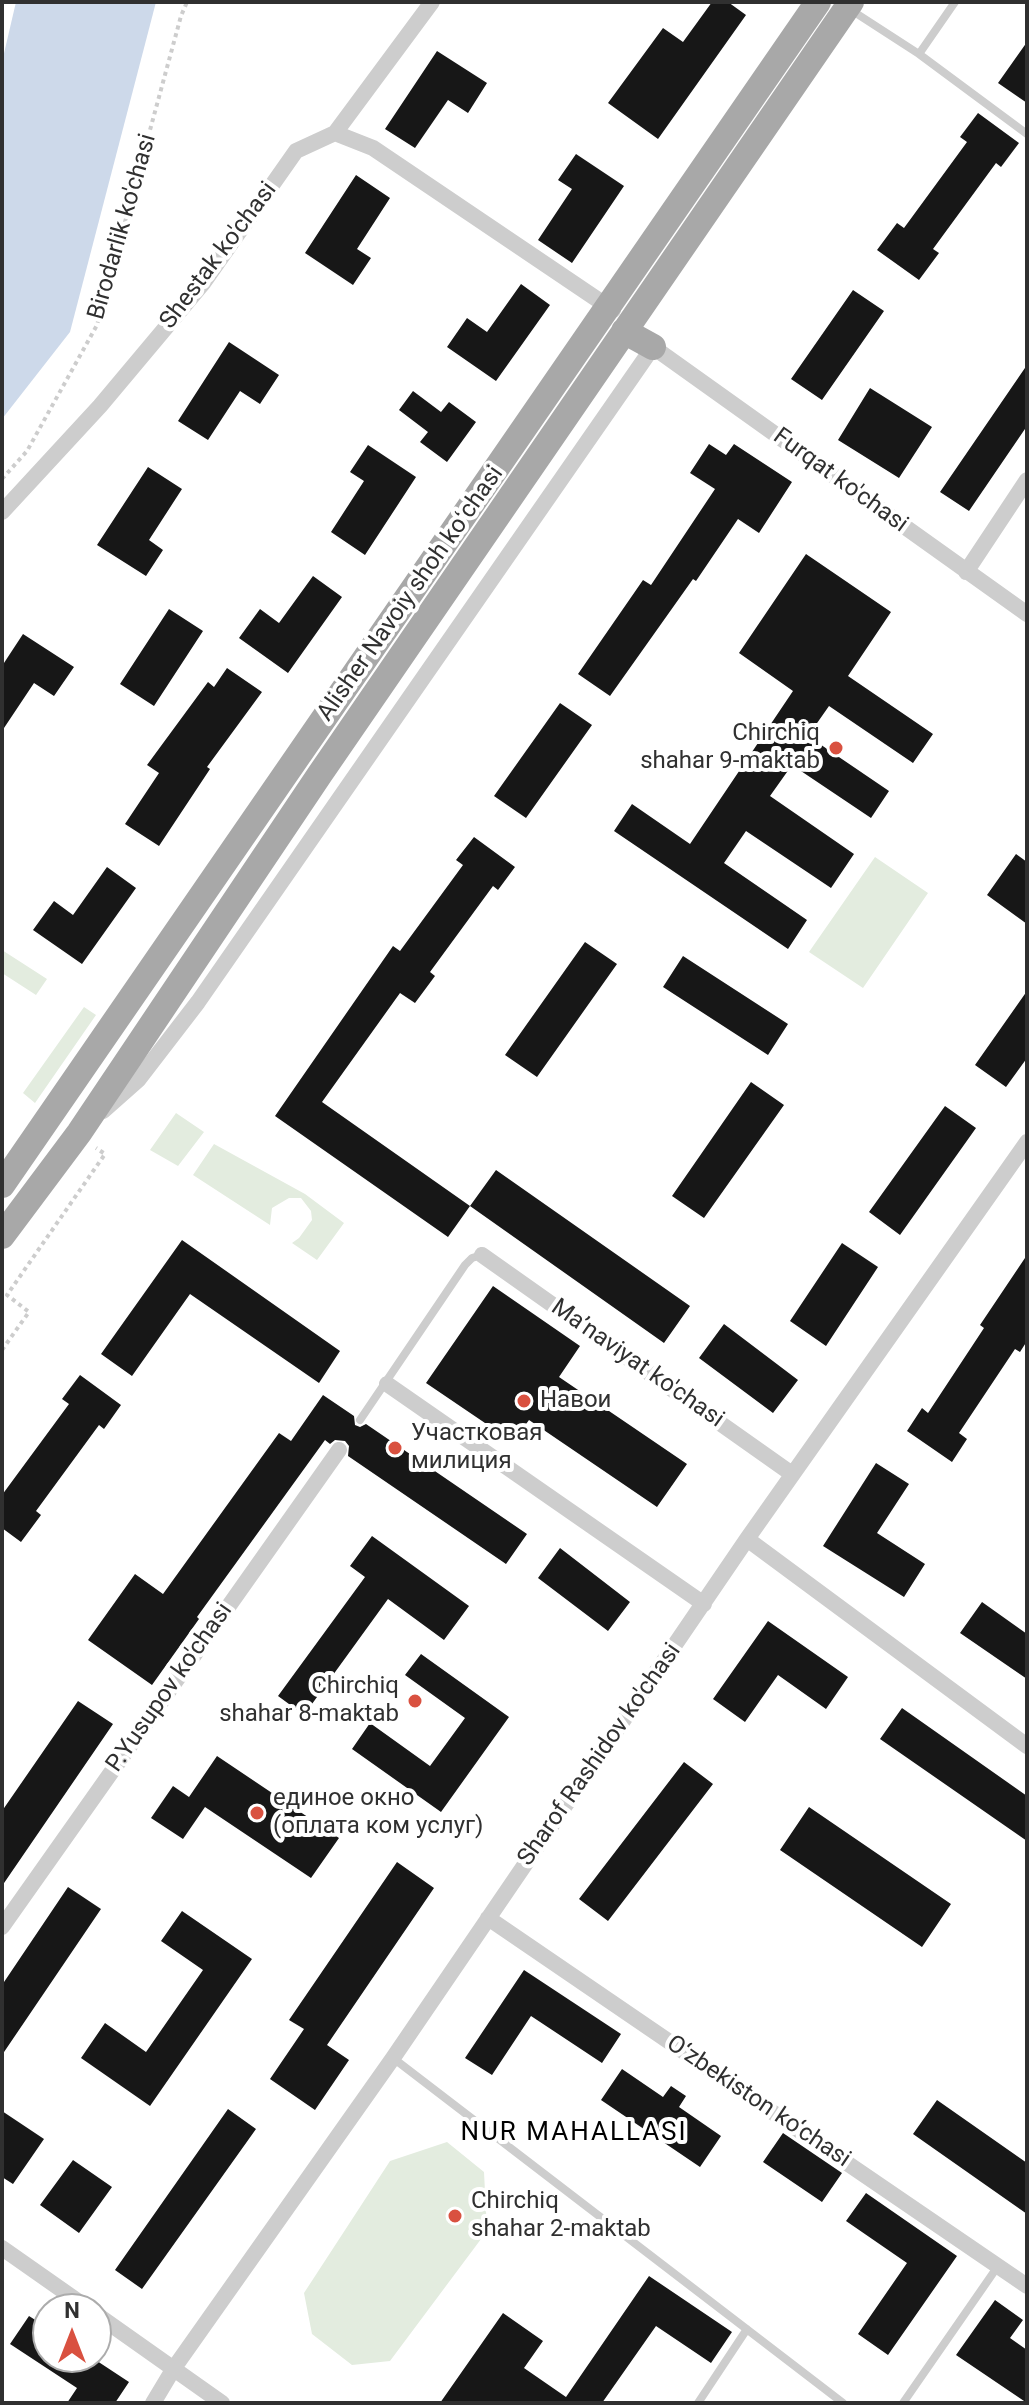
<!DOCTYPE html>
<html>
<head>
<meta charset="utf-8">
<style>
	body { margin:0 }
	#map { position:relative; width:1029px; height:2405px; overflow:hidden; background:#fff; font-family:Roboto,sans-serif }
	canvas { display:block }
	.frame { position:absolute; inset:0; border:4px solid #303030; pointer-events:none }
	.north { position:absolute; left:32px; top:2293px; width:80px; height:80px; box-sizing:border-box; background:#fff; border:2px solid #acacac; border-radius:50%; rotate:0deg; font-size:22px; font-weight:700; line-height:32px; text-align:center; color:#303030 }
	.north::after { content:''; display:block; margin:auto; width:28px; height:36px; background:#d95140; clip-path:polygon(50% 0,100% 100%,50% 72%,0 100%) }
</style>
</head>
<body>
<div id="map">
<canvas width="1029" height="2405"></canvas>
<div class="frame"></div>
<div class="north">N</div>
</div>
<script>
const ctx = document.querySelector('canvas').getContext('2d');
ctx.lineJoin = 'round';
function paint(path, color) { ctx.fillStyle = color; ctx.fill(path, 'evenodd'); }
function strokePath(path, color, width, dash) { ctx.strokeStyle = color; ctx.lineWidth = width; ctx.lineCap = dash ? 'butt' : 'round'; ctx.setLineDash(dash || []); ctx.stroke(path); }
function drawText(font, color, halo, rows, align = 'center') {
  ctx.font = font + ' Roboto,sans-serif'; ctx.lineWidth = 8; ctx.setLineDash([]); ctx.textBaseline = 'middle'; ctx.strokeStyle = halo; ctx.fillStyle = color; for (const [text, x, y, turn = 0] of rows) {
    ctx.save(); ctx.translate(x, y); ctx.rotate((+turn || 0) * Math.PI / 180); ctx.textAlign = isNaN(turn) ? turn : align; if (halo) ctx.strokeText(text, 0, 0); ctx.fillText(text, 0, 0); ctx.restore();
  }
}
const green = new Path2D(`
	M875 857 928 893 863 988 809 952Z
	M2 950 47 979 36 995 2 973Z
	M84 1007 96 1015 35 1103 23 1093Z
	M176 1113 204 1132 178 1166 150 1150Z
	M214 1144 305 1194 344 1223 317 1260 292 1243 299 1238 312 1220 311 1211 301 1198H289L272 1208 270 1225 193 1175Z
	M447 2142 484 2172 487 2231 390 2361 352 2365 312 2334 304 2293 390 2161Z`);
const water = new Path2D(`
	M16 2H156L70 332 2 419V62Z`);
const building = new Path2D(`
	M712 2H728L746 15 658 139 608 103 663 28 683 42Z
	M1027 42V103L998 83Z
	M437 51 487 83 468 113 448 100 415 148 385 129Z
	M978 113 1019 143 1001 167 996 163 933 249 939 253 919 280 877 250 897 223 904 228 967 142 960 137Z
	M576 154 624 186 572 263 538 240 572 189 558 180Z
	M356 175 390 198 357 249 371 258 353 285 305 253Z
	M521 284 550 305 496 381 447 347 467 318 487 332Z
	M853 290 884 311 822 400 791 379Z
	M229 342 279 375 260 404 240 391 208 440 178 421Z
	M1027 365V426L969 511 940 492Z
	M870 388 932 427 899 478 838 440Z
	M413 391 441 412 449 402 476 422 447 462 420 442 428 432 399 410Z
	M709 444 726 455 734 444 792 482 759 533 738 519 696 581 693 579 610 696 578 674 643 580 651 585 715 489 690 473Z
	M368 445 416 477 365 555 331 532 364 481 350 472Z
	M148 467 182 489 149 540 163 550 146 576 97 545Z
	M806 554 891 612 848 676 933 734 913 763 829 706 808 736 889 791 871 818 792 765 770 796 854 854 831 888 746 831 724 863 807 920 788 949 614 831 632 804 690 844 793 691 739 653Z
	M313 576 342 597 288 673 239 638 260 609 279 623Z
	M169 609 203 631 154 706 120 684Z
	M23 634 74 667 54 696 34 683 2 731V666Z
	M227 668 262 692 207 767 210 769 159 846 125 824 159 773 147 765 208 682 214 687Z
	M560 703 592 725 526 818 494 796Z
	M474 837 515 867 498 890 493 886 430 972 435 976 415 1003 400 993 322 1102 470 1206 448 1237 275 1116 393 946 400 951 463 865 456 860Z
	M1016 854 1027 862V924L987 895Z
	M107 867 136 888 82 964 33 930 54 901 73 915Z
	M585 942 617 964 537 1077 505 1055Z
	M683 956 788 1024 768 1055 663 987Z
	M1027 991V1058L1006 1087 975 1065Z
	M751 1082 784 1105 704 1218 672 1196Z
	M945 1106 976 1128 900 1235 869 1212Z
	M496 1170 690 1306 664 1343 470 1206Z
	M182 1240 340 1351 319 1383 190 1294 132 1376 101 1354Z
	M842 1243 878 1267 826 1346 790 1321Z
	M1027 1255V1341L1020 1352 1015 1349 959 1433 967 1439 952 1462 907 1431 922 1408 928 1413 984 1328 980 1325Z
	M493 1286 580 1346 559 1377 687 1464 657 1507 529 1420 513 1442 426 1383Z
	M724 1324 798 1380 773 1413 699 1358Z
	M80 1375 121 1405 104 1429 99 1425 36 1511 41 1515 21 1542 2 1528V1495L69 1404 62 1399Z
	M323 1395 354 1416 355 1425 360 1427 366 1424 527 1534 506 1564 348 1456 349 1446 345 1441 335 1440 330 1444 325 1440 197 1617 199 1619 152 1685 88 1640 135 1574 163 1594 279 1433 291 1441Z
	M876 1463 909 1484 877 1533 925 1564 904 1597 823 1546Z
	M372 1536 469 1606 444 1640 388 1599 304 1715 278 1696 365 1577 350 1566Z
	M560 1548 630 1602 608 1631 538 1578Z
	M982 1602 1027 1634V1679L960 1633Z
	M768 1621 848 1677 826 1709 778 1675 745 1722 713 1699Z
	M421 1654 509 1717 441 1812 352 1749 370 1723 430 1766 465 1718 405 1675Z
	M78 1701 113 1724 2 1886V1811Z
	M902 1708 1027 1796V1841L880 1739Z
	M217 1756 339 1838 311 1878 205 1807 183 1839 151 1818 173 1786 189 1797Z
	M684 1762 713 1784 608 1921 579 1899Z
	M809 1807 951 1904 922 1947 780 1850Z
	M397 1862 434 1888 327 2045 349 2060 315 2110 270 2079 304 2029 289 2020Z
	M68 1887 101 1909 2 2055V1985Z
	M182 1911 252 1959 150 2106 81 2058 105 2023 146 2052 203 1970 161 1941Z
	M524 1970 621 2034 602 2063 531 2016 492 2075 465 2058Z
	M622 2069 663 2097 671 2086 686 2096 679 2107 721 2136 700 2167 601 2100Z
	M937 2100 1027 2163V2214L913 2134Z
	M228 2109 256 2129 142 2289 115 2270Z
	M2 2111 44 2139 13 2184 2 2177Z
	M783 2133 842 2173 822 2202 763 2162Z
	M73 2160 112 2187 79 2233 40 2205Z
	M866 2193 957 2256 888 2355 858 2334 907 2263 846 2221Z
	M649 2276 732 2332 711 2363 656 2326 602 2403H440L503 2313 543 2341 524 2368 566 2397Z
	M995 2300 1023 2320 1010 2338 1027 2350V2403L956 2355Z
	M29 2316 48 2328V2357H91L129 2382 115 2403H67L77 2388 10 2344Z`);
const path = new Path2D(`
	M2 479 27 451 97 325 181 16 187 2
	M2 1350 29 1312 7 1295 105 1154 96 1148`);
const service = new Path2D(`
	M851 10 919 54 1027 134
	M919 54 955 2
	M360 1420 465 1265 472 1258 482 1255
	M393 2058 843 2403
	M698 2403 747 2329
	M903 2403 998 2266`);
const minor = new Path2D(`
	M335 133 373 148 613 310
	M648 340 653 347 1027 614
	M2 512 100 406 204 282 296 151 335 133 432 2
	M966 572 1027 480
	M103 1111 138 1080 198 1002 653 347
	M482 1255 792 1474
	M387 1384 704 1604
	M747 1539 1027 1746
	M488 1918 1027 2286
	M2 1927 339 1450
	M2 2248 89 2309
	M96 2314 222 2403
	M153 2403 174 2368 393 2058 747 1539 1027 1142`);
const primary = new Path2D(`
	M624 331 653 347
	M2 1185 818 2
	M2 1236 79 1133 320 774 851 2`);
const markers = [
	[836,748,8,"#d95140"],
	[524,1401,8,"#d95140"],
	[395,1448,8,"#d95140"],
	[415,1701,8,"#d95140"],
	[257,1813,8,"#d95140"],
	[455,2216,8,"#d95140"]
];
const streetNames = [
	["Birodarlik ko'chasi",123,227,-74],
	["Shestak ko'chasi",219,256,-53],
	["Furqat ko'chasi",840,481,36],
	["Alisher Navoiy shoh koʻchasi",411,594,-55],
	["Ma’naviyat ko'chasi",637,1364,35],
	["P.Yusupov ko'chasi",170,1688,-55],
	["Sharof Rashidov ko'chasi",600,1755,-55],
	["O‘zbekiston ko‘chasi",758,2102,34]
];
const poiNames = [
	["Chirchiq",820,734,"right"],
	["shahar 9-maktab",820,762,"right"],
	["Навои",540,1401],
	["Участковая",411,1434],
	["милиция",411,1462],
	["Chirchiq",399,1687,"right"],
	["shahar 8-maktab",399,1715,"right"],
	["единое окно",273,1799],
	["(оплата ком услуг)",273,1827],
	["Chirchiq",471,2202],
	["shahar 2-maktab",471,2230]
];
const neighbourhoodNames = [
	["NUR MAHALLASI",574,2133]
];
paint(green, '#e3ecdf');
paint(water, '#cdd9ea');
paint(building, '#171717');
strokePath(path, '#cdcdcd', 4, [4, 4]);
strokePath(service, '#cdcdcd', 8);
strokePath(minor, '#cdcdcd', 16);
strokePath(primary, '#a8a8a8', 26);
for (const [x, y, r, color] of markers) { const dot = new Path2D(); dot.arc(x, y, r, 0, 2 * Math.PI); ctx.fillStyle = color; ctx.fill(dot); strokePath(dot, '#fff', 3); }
drawText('24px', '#303030', '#fff', streetNames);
drawText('24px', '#303030', '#fff', poiNames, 'left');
ctx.letterSpacing = '2px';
drawText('26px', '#000', '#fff', neighbourhoodNames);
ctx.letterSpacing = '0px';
</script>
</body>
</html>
